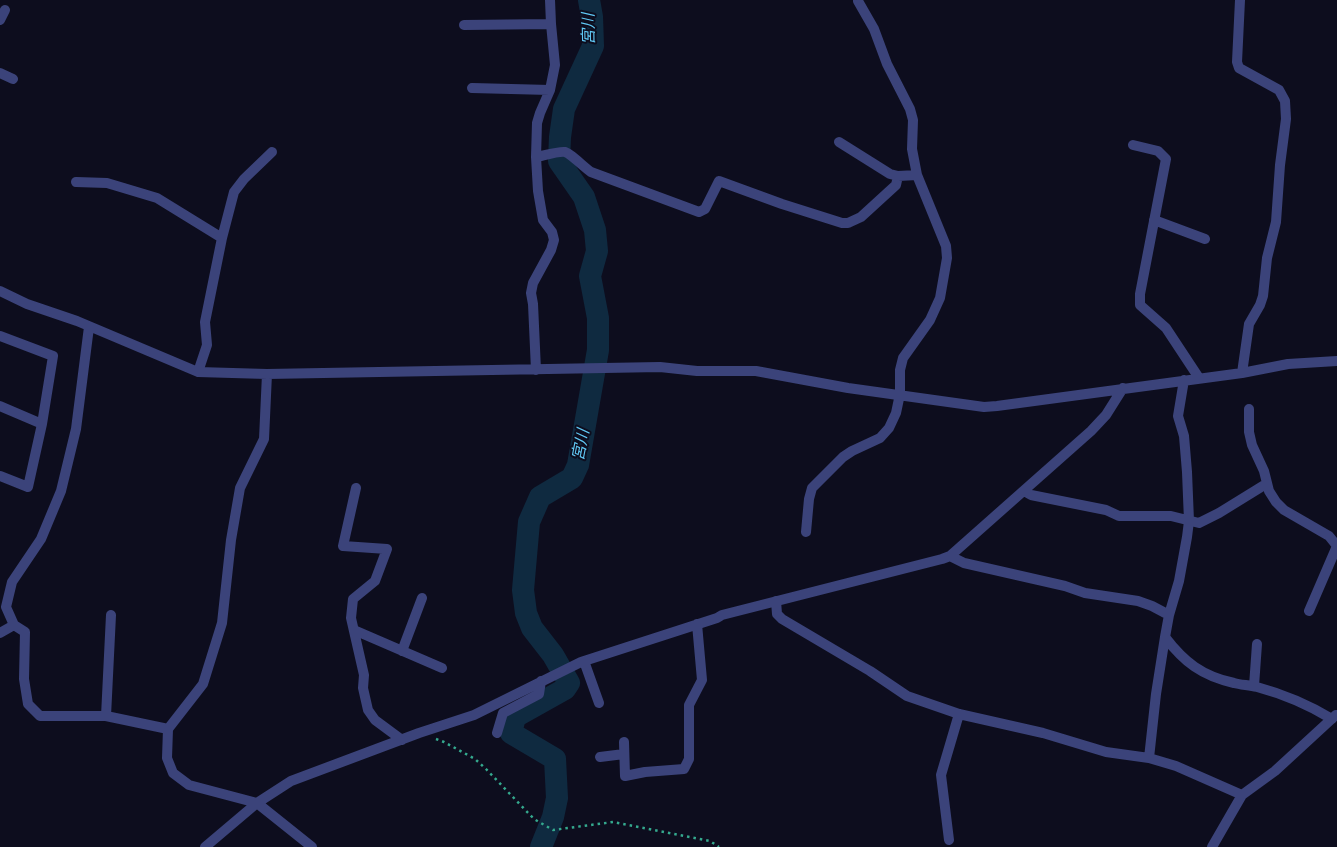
<!DOCTYPE html>
<html>
<head>
<meta charset="utf-8">
<style>
	body { margin:0 }
	canvas { display:block; background:#0d0d1e }
</style>
</head>
<body>
<canvas width="1337" height="847"></canvas>
<script>
const ctx = document.querySelector('canvas').getContext('2d');
ctx.lineJoin = 'round';
function strokePath(path, color, width, dash) { ctx.strokeStyle = color; ctx.lineWidth = width; ctx.lineCap = dash ? 'butt' : 'round'; ctx.setLineDash(dash || []); ctx.stroke(path); }
function drawText(font, color, halo, rows, align = 'center') {
  ctx.font = font + ' Mulish,"Noto Sans JP",sans-serif'; ctx.lineWidth = 4; ctx.setLineDash([]); ctx.textBaseline = 'middle'; ctx.strokeStyle = halo; ctx.fillStyle = color; for (const [text, x, y, turn = 0] of rows) {
    ctx.save(); ctx.translate(x, y); ctx.rotate((+turn || 0) * Math.PI / 180); ctx.textAlign = isNaN(turn) ? turn : align; if (halo) ctx.strokeText(text, 0, 0); ctx.fillText(text, 0, 0); ctx.restore();
  }
}
const river = new Path2D(`
	M541 847 553 817 557 798 555 759 511 733 515 717 565 689 569 683 553 655 532 628 526 613 523 590 529 522 540 497 572 478 578 465 598 350V318L590 276 597 251 595 230 584 197 559 161 560 137 564 109 593 46 592 17 589 0`);
const path = new Path2D(`
	M436 739 444 742 475 759 486 769 534 819 553 830 613 822 710 841 719 847`);
const street = new Path2D(`
	M1240 0 1237 62 1239 68 1279 90 1285 101 1286 119 1280 165 1276 222 1267 258 1263 296 1260 305 1249 324 1242 373
	M0 20 5 10
	M464 25 551 24
	M0 73 13 79
	M472 88 550 90
	M839 142 890 174 898 176 917 175
	M1133 145 1158 151 1166 159 1140 294V305L1166 328 1199 378
	M536 157C542 156 559 151 565 152 570 153 585 168 591 172L699 212 705 209 719 181 782 204 842 223H848L861 217 896 185 898 176
	M76 182 107 183 157 198 222 238
	M1154 220 1205 239
	M0 291 27 304 77 321 198 372 267 374 660 367 697 371H756L848 388 984 407 997 406 1242 373 1288 364 1337 361
	M89 327 76 429 61 491 41 539 12 582 6 607 14 625 25 632 24 679 28 704 40 716H106L168 729
	M0 336 53 356 42 424 28 487 0 476
	M536 370 533 304 531 293 533 283 551 250 554 240 552 232 543 220 538 191 536 157 537 123 540 113 550 90 555 65 551 24 550 0
	M198 372 207 345 205 322 222 238 234 192 244 179 272 152
	M267 374 264 439 240 488 231 540 222 623 203 684 168 729 167 758 173 773 189 785 257 803 312 847
	M0 406 42 424
	M1249 409V432L1252 445 1264 471 1269 491 1276 502 1284 510 1329 536 1337 546
	M356 488 343 546 387 549 375 581 353 599 351 618 364 675 363 688 368 710 375 720 402 740
	M1024 491 1031 495 1106 510 1119 516H1171L1199 523 1219 513 1266 484
	M806 532 809 499 812 488 843 457 852 451 880 438 889 428 896 413 900 394V370L903 358 930 320 940 298 947 258 946 246 917 175 912 149 913 120 910 109 887 64 874 29 858 1
	M950 556 964 563 1065 586 1085 593 1138 601 1152 606 1169 615
	M776 601 777 614 782 619 870 671 907 696 959 714 1043 733 1106 752 1149 758 1176 766 1242 795
	M1309 611 1337 546
	M354 630 442 668
	M0 633 14 625
	M1165 637C1184 662 1202 676 1234 683 1241 685 1249 685 1257 687 1283 694 1309 705 1332 719
	M402 651 422 598
	M584 661 599 703
	M1254 686 1257 644
	M106 716 111 615
	M497 733 503 713 539 694 541 681
	M624 742 625 776 645 772 684 769 689 759V705L702 680 697 624
	M600 757 624 754
	M1149 758 1156 694 1165 637 1169 615 1179 581 1187 537 1189 521 1187 472 1184 436 1178 416 1184 380
	M949 840 941 775 959 714
	M205 847 257 803 291 781 419 733 474 715 581 662 717 618 722 615 942 559 950 556 1091 431 1106 415 1123 388
	M1212 847 1242 795 1275 771 1336 715`);
const waterNames = [
	["宮川",589,29,-91],
	["宮川",581,445,-79]
];
strokePath(river, '#0f2a40', 22);
strokePath(path, '#34a98e', 2.5, [2.5, 4]);
strokePath(street, '#3b437a', 10);
drawText('italic 16px', '#61caf6', '#0d0d1e', waterNames);
</script>
</body>
</html>
